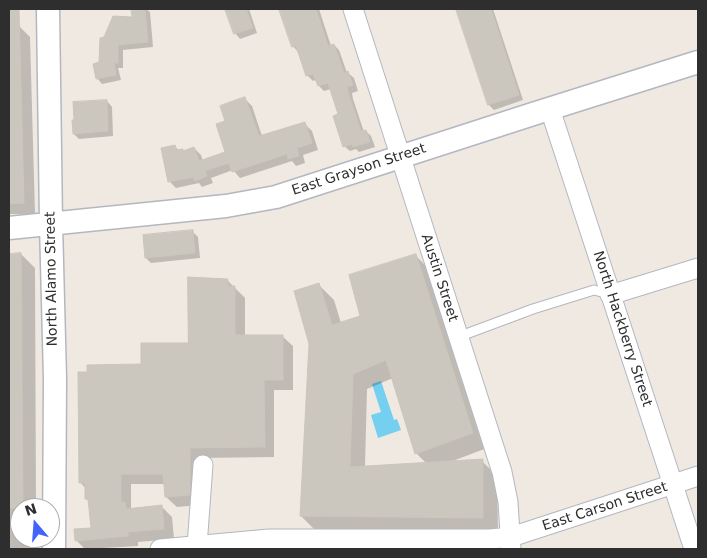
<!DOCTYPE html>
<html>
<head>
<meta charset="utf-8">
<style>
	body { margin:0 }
	#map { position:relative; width:707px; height:558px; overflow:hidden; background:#efe9e1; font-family:"DejaVu Sans",sans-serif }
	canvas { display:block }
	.frame { position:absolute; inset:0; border:10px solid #2e2e2e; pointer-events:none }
	.north { position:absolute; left:10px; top:498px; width:50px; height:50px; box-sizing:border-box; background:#fff; border:1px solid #ababab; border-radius:50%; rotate:342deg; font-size:14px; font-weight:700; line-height:20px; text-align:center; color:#2e2e2e }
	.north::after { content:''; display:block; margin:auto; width:18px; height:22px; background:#4264fb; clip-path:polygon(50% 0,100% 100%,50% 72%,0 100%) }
</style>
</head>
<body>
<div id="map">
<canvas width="707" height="558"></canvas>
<div class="frame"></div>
<div class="north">N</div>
</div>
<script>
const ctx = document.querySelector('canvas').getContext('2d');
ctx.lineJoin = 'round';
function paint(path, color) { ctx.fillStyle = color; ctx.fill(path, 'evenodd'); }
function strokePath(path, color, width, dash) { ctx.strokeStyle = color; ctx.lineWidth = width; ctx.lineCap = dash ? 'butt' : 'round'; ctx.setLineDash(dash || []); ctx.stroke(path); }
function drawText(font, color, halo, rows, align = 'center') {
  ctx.font = font + ' "DejaVu Sans",sans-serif'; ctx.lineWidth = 4; ctx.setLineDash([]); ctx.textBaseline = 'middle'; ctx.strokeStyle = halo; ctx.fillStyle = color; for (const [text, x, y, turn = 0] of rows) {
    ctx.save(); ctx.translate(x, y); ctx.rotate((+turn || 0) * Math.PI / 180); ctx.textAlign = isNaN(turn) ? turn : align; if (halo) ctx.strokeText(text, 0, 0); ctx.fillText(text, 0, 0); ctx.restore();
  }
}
const water = new Path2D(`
	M381 381 394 420 397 419 401 430 378 438 371 415 381 412 372 384Z`);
const shadow = new Path2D(`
	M133 9H146L150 12 153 47 123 50V68H118L121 80 102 84 97 78 105 39 134 18Z
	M227 9H249L257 33 240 39 235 33Z
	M279 9H319L331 46 334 45 339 50 347 73H348L354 78 358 91 352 93 353 99 364 132 366 131 371 136 375 147 359 152 356 149 350 151 344 146 339 115 331 89 324 91 319 86 317 79 313 81 307 75 298 52 293 46Z
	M457 9H493L523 100 494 110 489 105Z
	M19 26 30 37 35 214H9V27Z
	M245 99 252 106 262 136 305 124 312 131 318 150 303 155 305 163 296 166 292 161 240 178 233 170 211 178 213 183 202 187 199 183 176 188 169 181 175 146 179 151 182 150 184 152 194 148 201 155 203 161 227 152 226 122Z
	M107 101 112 107 113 136 79 139 74 134Z
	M192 231 198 237 200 258 151 263 146 258Z
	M21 254 35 268 36 508H20V538H36V549H9V256Z
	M416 256 431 271 487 448 450 462 482 461 497 476 498 532 316 531 301 516 319 285 334 300 341 323 362 317ZM393 378 416 453 427 464 365 467 367 389Z
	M227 280 245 298V336H282L293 346V390H274V457L200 458 199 505 177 507 166 497 165 484H131V510L161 506 172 517 174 539 138 542V546L85 549 76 540 92 529 90 502 86 499V489L80 482 142 366 189 344Z`);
const building = new Path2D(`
	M9 9H19L24 203 9 204Z
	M131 9H145L148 42 118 45V63H114L116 75 96 79 93 64 99 62 100 38 104 37 113 16 132 17Z
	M225 9H246L253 28 234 34Z
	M279 9H316L328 46 334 44 344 73 348 71 353 85 347 87 348 92 361 131 366 130 370 142 353 147 352 144 343 147 333 116 338 114 328 83 318 86 313 74 306 76 296 46 292 47Z
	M456 9H491L519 95 488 105Z
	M245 97 259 136 305 122 312 143 297 148 299 156 288 159 287 154 232 172 229 163 205 171 207 176 195 181 193 177 168 182 161 148 175 145 176 150 183 149V151L194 147 199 161 225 152 216 124 225 121 220 106Z
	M107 100 108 131 73 134 72 120H74L73 102Z
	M193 230 195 253 145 258 143 235Z
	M21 253 23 508H9V254Z
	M416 254 473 433 415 454 386 360 353 374 350 467 483 459V518L300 516 309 344 294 291 319 283 332 325 360 316 349 275Z
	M188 277 228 279V286H235V335H283V380H264L265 447 190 448V495L165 497 163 474H121V503L125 502 126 509 162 505 164 529 128 532V536L75 541 74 529 91 528 88 499H85V483H79L78 372H87V365L141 364V343H188Z`);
const service = new Path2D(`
	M458 337 533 309 594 290 609 294`);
const minor = new Path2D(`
	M353 9 502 472 508 502 511 549
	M550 109 694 549
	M610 295 698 268
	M197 546 203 465
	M160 549 269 539H490L511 537 698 476`);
const tertiary = new Path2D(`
	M48 9 51 224 55 379 54 549
	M9 228 226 206 276 197 533 114 698 62`);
const streetNames = [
	["East Grayson Street",359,170,-18],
	["Austin Street",439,278,72],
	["North Alamo Street",52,279,-91],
	["North Hackberry Street",622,329,72],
	["East Carson Street",605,507,-18]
];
paint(water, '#75cff0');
paint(shadow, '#0003');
paint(building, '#cbc7bf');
strokePath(building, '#cbc5ba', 1);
strokePath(service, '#b4b7c1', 11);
strokePath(minor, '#b4b7c1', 21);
strokePath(tertiary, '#b4b7c1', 25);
strokePath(service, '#fff', 9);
strokePath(minor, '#fff', 19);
strokePath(tertiary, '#fff', 22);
drawText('14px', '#2e2e2e', '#fff', streetNames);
</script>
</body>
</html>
